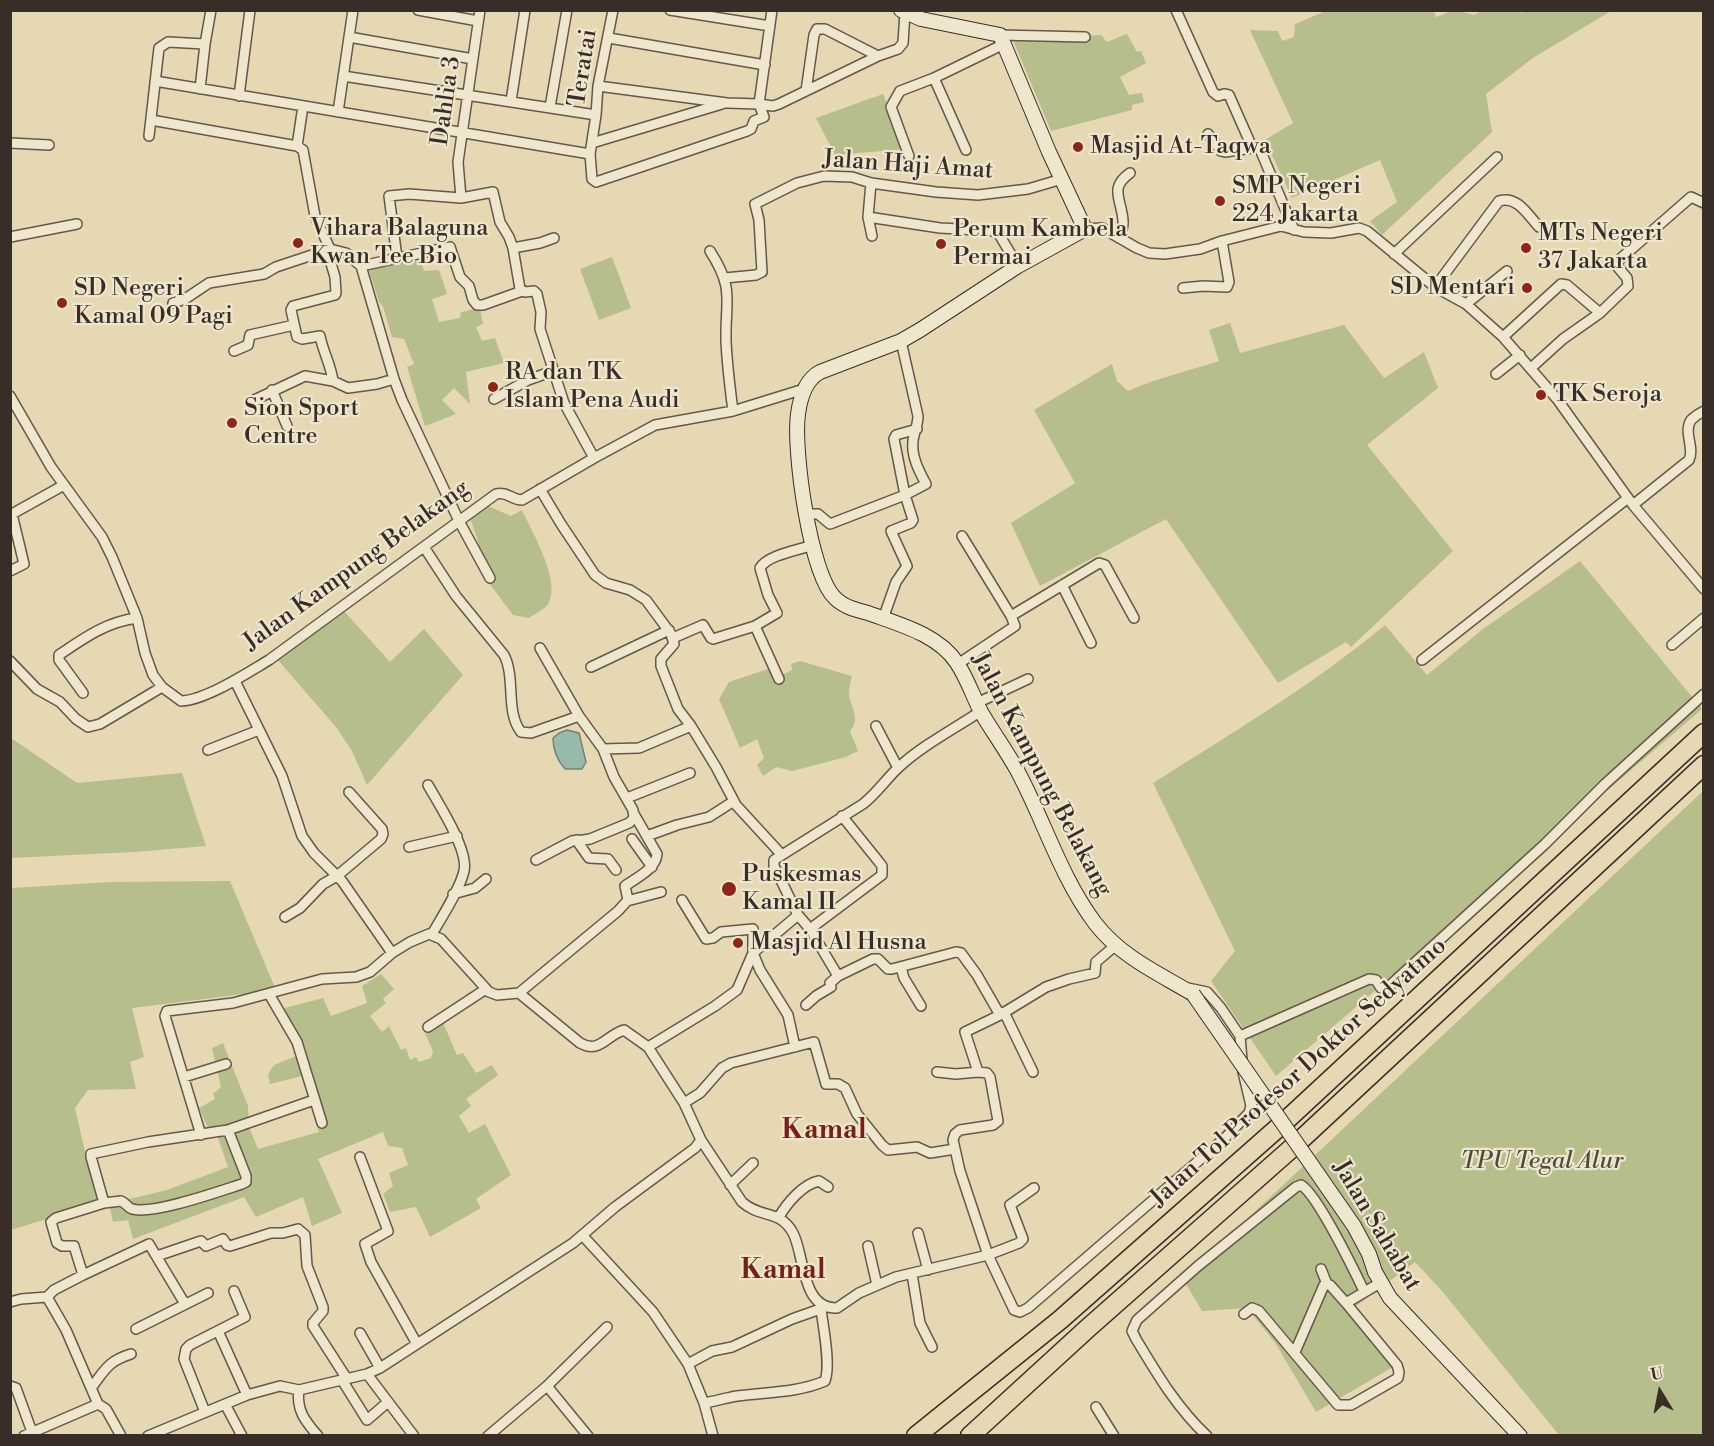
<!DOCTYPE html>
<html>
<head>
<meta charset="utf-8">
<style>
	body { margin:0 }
	#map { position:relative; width:1714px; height:1446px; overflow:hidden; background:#e7d8b4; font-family:"Libre Bodoni",serif }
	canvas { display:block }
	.frame { position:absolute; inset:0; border:12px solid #392d27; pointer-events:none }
	.north { position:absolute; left:1630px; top:1362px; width:60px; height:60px; -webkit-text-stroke:4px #efe6ce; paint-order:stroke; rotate:350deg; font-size:16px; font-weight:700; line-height:24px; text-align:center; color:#392d27 }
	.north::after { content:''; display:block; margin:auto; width:21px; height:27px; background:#392d27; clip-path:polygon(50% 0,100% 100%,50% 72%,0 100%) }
</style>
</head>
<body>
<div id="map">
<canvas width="1714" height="1446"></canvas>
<div class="frame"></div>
<div class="north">U</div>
</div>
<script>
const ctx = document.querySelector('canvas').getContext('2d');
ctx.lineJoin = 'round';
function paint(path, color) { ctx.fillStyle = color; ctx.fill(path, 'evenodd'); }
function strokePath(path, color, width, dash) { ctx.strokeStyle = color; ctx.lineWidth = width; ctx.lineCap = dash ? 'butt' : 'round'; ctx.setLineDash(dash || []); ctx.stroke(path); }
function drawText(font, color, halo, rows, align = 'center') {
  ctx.font = font + ' "Libre Bodoni",serif'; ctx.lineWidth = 4.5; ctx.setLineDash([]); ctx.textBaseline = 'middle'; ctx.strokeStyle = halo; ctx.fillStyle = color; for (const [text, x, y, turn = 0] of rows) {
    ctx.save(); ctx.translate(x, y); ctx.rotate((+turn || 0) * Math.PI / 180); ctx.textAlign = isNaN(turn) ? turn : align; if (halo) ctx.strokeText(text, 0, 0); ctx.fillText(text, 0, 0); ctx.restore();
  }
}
const green = new Path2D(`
	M1455 10 1474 15 1482 11H1518L1520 13 1527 10 1611 11 1533 58 1486 94 1492 132 1382 235 1370 221 1397 202 1380 160 1292 198 1265 140 1293 123 1250 30 1278 31 1282 41 1294 37 1295 24 1326 11H1434L1436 17Z
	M1127 34 1137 52 1141 51 1146 63 1120 77 1129 95 1142 93 1144 102 1132 105V110L1051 131 1013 40 1101 35 1107 42Z
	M883 94 906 149 835 155 816 118Z
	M418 252 424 271 439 270 447 294 432 299 439 322 460 318 461 312 480 308 483 324 476 327 482 341 495 338 504 363 466 372 470 404 454 388 442 400 456 414 425 426 407 367 414 364 404 339 392 337 383 306 379 302 367 263Z
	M612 257 631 308 599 320 580 269Z
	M1230 323 1240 353 1344 325 1384 378 1424 352 1438 388 1367 445 1453 551 1351 647 1346 642 1278 683 1166 519 1040 586 1011 523 1075 483 1034 410 1112 364 1117 381 1128 391C1156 378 1189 371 1219 361L1209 330Z
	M488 506 511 516 522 510C532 532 562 582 548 604 544 610 534 614 529 618L513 615 486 579 477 538 470 518Z
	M1580 561 1702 709 1276 1076 1211 981 1235 951 1153 783C1232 733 1313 685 1385 625L1427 675 1483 629Z
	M343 610 390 662 424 629 463 675 367 785 352 751 336 727 277 659Z
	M800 661 852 676C851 681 849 687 849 692 849 707 862 717 850 731L858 751 846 757 792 771 776 767 763 776 757 765 764 758 757 739 740 748 719 699 729 682 771 668 776 678 792 670 791 664Z
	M11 738 77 783 182 773 206 846 134 852 11 858Z
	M1703 791V1435H1559L1442 1291 1415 1262 1356 1306 1393 1367 1316 1412 1276 1344 1247 1308 1202 1311 1183 1279Z
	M230 881 276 990 132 1008 144 1057 130 1062 136 1089 88 1090 75 1108 86 1156 102 1202 11 1230V888L112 882Z
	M381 974 394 989 383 999 386 1003 370 1016 382 1032 389 1026 401 1050 406 1048 410 1060 416 1057 419 1062 431 1058 433 1051 422 1027 441 1018 457 1055 463 1053 476 1073 492 1065 498 1075 466 1099 471 1106 459 1116 469 1133 485 1124 511 1175 476 1199 481 1208 430 1237 416 1207 390 1212 383 1194 393 1186 389 1173 408 1165 402 1148 388 1146 383 1132 318 1159 342 1213 312 1226 303 1197 256 1217 244 1197 133 1239 128 1220 113 1222 109 1204 167 1190 228 1167 216 1132 207 1126 199 1108 215 1099 213 1094 221 1087 212 1048 223 1043 248 1106 249 1127 258 1149 319 1132 302 1076 270 1084 268 1074 274 1065 299 1055 281 1009 323 998 331 1016 367 1003 362 986Z`);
const water = new Path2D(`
	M567 730 579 733 586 762 582 769H565C557 760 553 751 553 738L559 733Z`);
const street = new Path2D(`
	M418 10 478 21
	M613 10 598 86 596 115 590 154 592 179 596 182 747 131 751 129 754 121 764 117 759 104 773 106 779 104 878 56 898 49 903 43 905 12
	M670 10 770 26
	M1176 10 1213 92 1218 96 1224 94 1229 95 1252 147
	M1000 35 1085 37
	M349 37 473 59
	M609 38 765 65
	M343 76 596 115
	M934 78 966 150
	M155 81 590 154
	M598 86 727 103 759 104 772 10
	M200 89 205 44
	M806 91 814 35 817 29H825L878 56
	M239 96 250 10
	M511 101 525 10
	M550 107 567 10
	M338 112 353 10
	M151 120 297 146 303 106
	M1208 134 1221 151 1225 152 1259 147 1294 230
	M149 136 159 48 168 42 205 44 211 10
	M10 143 49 145
	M592 143 722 104
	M297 146 303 150 315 216 330 249 346 253 361 266 394 379 402 400 459 521 490 578
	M909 156 891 107 900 91 934 78 1004 44
	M871 183 868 217 872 236
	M461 198 458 162 480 10
	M868 217 940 228 997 231 1018 266
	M1085 229 1102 228 1137 248 1149 253 1165 254 1200 249 1222 241 1281 226 1304 232 1331 233 1359 228 1367 231 1435 287 1466 304 1503 337 1557 399 1633 505 1704 589
	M10 237 77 224
	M1119 238C1121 232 1124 226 1123 220 1121 198 1109 188 1130 173
	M513 248 540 243 554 238
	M327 250 335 277 336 293 335 295 293 306 291 310 297 337 302 339 320 336C323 352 331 365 333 381
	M710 251C735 290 725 299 726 341 727 364 730 388 733 411
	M1394 254 1497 157
	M397 258 389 196 409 194 461 198 493 192 500 222 509 237 513 248 520 289 525 292 534 291 537 294 541 312 540 329 564 403 594 458
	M361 266 450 247 460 277 469 286 473 300 477 305H483L522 291
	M725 278 756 275 762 272 759 220 755 204 797 183 824 176 852 177 871 183 936 192 978 195 1028 189 1062 179
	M1435 287 1499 201C1517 195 1528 215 1539 227
	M1183 288 1203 286 1227 287 1229 282 1222 241
	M173 303 185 299 209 283 264 274 276 267 330 249
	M1466 304 1507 271
	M1503 337 1561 284 1567 285 1600 313
	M234 351 248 345 250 335 294 325
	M1531 368 1563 339 1600 313 1628 286 1627 278 1616 265 1619 260 1691 197 1704 203
	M1496 374 1520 355
	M272 390 287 426
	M10 396 51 467 102 537 112 557 137 618 145 653 153 675 162 687 181 701C206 700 247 673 269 660L496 494C507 491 512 500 522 500L594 458 655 425 733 411 804 389
	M494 399 528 380 553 371
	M250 402 305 376 333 381 348 388 377 384 394 379
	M540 489 561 524 595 575 606 583 630 590 646 600 671 634 674 644 661 659V666L678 709 691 726 716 767 736 805 781 854
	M1633 505 1689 460C1695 448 1683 432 1691 420 1694 417 1700 413 1704 411
	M806 514H818L830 524 905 495 926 484C919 471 911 456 913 441 914 432 918 425 918 416L901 341
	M424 547 456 596 504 655C516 678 505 712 521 732L531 733 579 716
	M10 571 24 564 12 514 64 485
	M1062 585 1091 643
	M1011 616 1099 563 1105 565 1134 618
	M883 619 896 582 907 566 891 531 911 523 913 520 905 495 894 439 896 435 917 429
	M755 626 777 613 768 595 760 568C767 555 799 550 813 545
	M673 638 703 625 711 638 713 639 755 626 779 679
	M1672 645 1704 618
	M540 648 579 716 603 749 614 777 633 810 634 818 629 823 590 839 577 841 589 858 608 859 616 870
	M1422 660 1628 498
	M10 661 37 689 60 702 76 719 88 727 100 724 162 687
	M958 664 1015 626 1011 616 962 536
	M591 667 669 630
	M235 681 282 776 302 836 314 853 342 881 392 953
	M83 693 59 660V655C84 638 106 622 137 618
	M977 703 1028 679
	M981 711C954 729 923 745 899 767 886 779 877 793 863 804L774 860V866L798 915 753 953 737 990 715 1006 648 1047 684 1103 701 1140 742 1202C761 1219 780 1209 793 1233 805 1256 801 1309 837 1308L859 1293 896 1277 988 1255 1014 1310 1020 1312 1028 1308 1225 1138 1249 1113 1251 1106 1243 1072 1240 1036
	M876 726 898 768
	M603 749 639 748 691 726
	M208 750 259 730
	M428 785C438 803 469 850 464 871 460 889 442 917 432 934
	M627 798 690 773
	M647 836 677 825 709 817 734 801
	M632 839 652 867
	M409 847 457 836
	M536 860 572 841 578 840
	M453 894 475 888 486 879
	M682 900 706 939 713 938 721 932 753 929V953L760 970 788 1015 795 1047
	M627 901 661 892
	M798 915 810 929 838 976 873 959H878L888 969H892L956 952 961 953 977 975 1000 1015 1046 987 1069 979 1095 973 1096 962 1116 945
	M285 917 300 908 323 884 337 876 381 839 383 834 382 829 349 792
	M810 929 882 875V866L879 862 842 816
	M901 967 904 978 921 1006
	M1188 988 1207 992 1221 1008 1240 1036 1369 979 1376 980 1381 988H1387L1545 844 1605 784 1704 694
	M519 993 618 911 628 900 625 886C636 878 656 869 657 854L634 814
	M269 994 297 1042 322 1123
	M806 1005 816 996 831 987 830 983 838 976
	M1004 1012 1033 1072
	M428 1027 486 989
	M937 1072 956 1074 978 1072 965 1032 1000 1015
	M978 1072 987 1073 990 1077 998 1121 993 1125 960 1130 955 1134 953 1140 960 1171 988 1255 1019 1243 1023 1239 1010 1205 1034 1188
	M184 1077 226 1064
	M684 1103 700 1093 722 1068 731 1063 814 1042 826 1084H838L845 1088 857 1114 882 1145 888 1150 917 1147 930 1153 955 1149
	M201 1135 165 1016 167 1011 233 1003 322 979 356 977 370 972 392 953 410 942 429 934 441 939 489 992 497 995 519 993 580 1043C600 1054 605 1036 624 1030L648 1047
	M360 1157 388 1231 365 1244 371 1262 417 1344
	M730 1185 753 1163
	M104 1203 121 1201C126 1203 128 1208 132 1209 153 1215 220 1191 242 1184L246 1182V1176L228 1130
	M779 1217C787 1203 803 1184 819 1181L828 1187
	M918 1233 928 1270
	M583 1236 653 1312 688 1364 712 1351 732 1347 792 1319 826 1307
	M868 1246 877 1285
	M157 1256 201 1241 206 1246 223 1239 227 1245 230 1246 271 1233H283L298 1229 305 1235 307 1266 323 1307V1311L313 1323V1326L347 1379
	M1321 1269 1327 1284
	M912 1274 920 1323 932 1347
	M83 1275 149 1244 185 1304
	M10 1302 21 1299 47 1297
	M1244 1314 1252 1308 1259 1311 1338 1405H1351L1398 1378 1399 1372 1397 1365 1346 1303 1380 1283
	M136 1329 208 1293
	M218 1331 247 1395
	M360 1333 380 1368
	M1295 1352 1324 1285H1330L1346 1303
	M688 1364 704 1403 713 1436
	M367 1374 414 1436
	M342 1380 367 1420 388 1402
	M10 1386 16 1388 32 1432
	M547 1386 588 1436
	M91 1388C105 1370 108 1361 131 1354
	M299 1390C296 1410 305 1421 318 1436
	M704 1403C715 1401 726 1398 737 1396 766 1392 797 1393 825 1381 831 1365 823 1326 821 1309
	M98 1404 66 1330 47 1297 54 1290 83 1275 74 1246H62L57 1243 51 1222 56 1218 104 1203 91 1157V1154L148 1142 228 1130 314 1100
	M225 1404 242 1436
	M1096 1407 1114 1436
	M205 1412 184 1359 186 1349 190 1345 245 1317 234 1291
	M24 1436 98 1404 106 1409 121 1436
	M148 1436 247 1395 280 1386 299 1390 367 1374 380 1368 573 1243 615 1207 695 1148 701 1140
	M488 1436 547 1386 607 1327
	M1207 1436C1177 1408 1157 1374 1136 1339L1132 1331 1137 1320 1198 1266 1296 1187 1301 1185C1317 1194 1354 1270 1364 1291`);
const secondary = new Path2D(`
	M901 10 921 19 1000 35 1049 152 1085 229 1018 266 920 330 901 341 820 372C805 380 800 399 798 414 793 450 810 574 835 598 844 607 856 610 868 613 898 624 938 634 957 663 967 678 973 696 981 712 992 731 1006 750 1017 770 1044 820 1060 876 1095 923 1121 957 1158 973 1193 994
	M1375 1272 1390 1298 1520 1436`);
const highway = new Path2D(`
	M916 1436 1060 1320 1280 1126 1704 733
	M970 1436 1088 1328 1293 1147 1704 765`);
const secondaryBridge = new Path2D(`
	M1193 994 1354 1226 1369 1254 1375 1272`);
const markers = [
	[1078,147,6,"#8f2418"],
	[1220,201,6,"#8f2418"],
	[298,243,6,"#8f2418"],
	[941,244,6,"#8f2418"],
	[1526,248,6,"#8f2418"],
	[1527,288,6,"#8f2418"],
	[62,303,6,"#8f2418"],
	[493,387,6,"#8f2418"],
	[1541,395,6,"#8f2418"],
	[232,423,6,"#8f2418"],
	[729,889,8,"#8f2418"],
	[738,943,6,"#8f2418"]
];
const streetNames = [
	["Teratai",584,68,-81],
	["Dahlia 3",447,101,-82],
	["Jalan Haji Amat",908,166,4],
	["Jalan Kampung Belakang",357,566,-36],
	["Jalan Kampung Belakang",1041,775,62],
	["Jalan Tol Profesor Doktor Sedyatmo",1299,1073,-42],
	["Jalan Sahabat",1376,1226,59]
];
const poiNames = [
	["Masjid At-Taqwa",1090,147],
	["SMP Negeri",1232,187],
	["224 Jakarta",1232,215],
	["Vihara Balaguna",310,229],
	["Kwan Tee Bio",310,257],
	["Perum Kambela",953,230],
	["Permai",953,258],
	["MTs Negeri",1538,234],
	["37 Jakarta",1538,262],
	["SD Mentari",1515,288,"right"],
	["SD Negeri",74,289],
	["Kamal 09 Pagi",74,317],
	["RA dan TK",505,373],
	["Islam Pena Audi",505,401],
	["TK Seroja",1553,395],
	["Sion Sport",244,409],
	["Centre",244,437],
	["Puskesmas",742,875],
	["Kamal II",742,903],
	["Masjid Al Husna",750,943]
];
const parkNames = [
	["TPU Tegal Alur",1542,1162]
];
const quarterNames = [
	["Kamal",824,1132],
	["Kamal",783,1272]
];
paint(green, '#b6be8c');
paint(water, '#97baaa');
strokePath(water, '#718276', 1.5);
strokePath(street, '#64584a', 12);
strokePath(secondary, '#392d27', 16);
strokePath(highway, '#392d27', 21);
strokePath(street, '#efe6ce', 9);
strokePath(secondary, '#efe6ce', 14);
strokePath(highway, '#e7d8b4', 18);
strokePath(secondaryBridge, '#392d27', 16, []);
strokePath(secondaryBridge, '#efe6ce', 14);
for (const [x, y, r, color] of markers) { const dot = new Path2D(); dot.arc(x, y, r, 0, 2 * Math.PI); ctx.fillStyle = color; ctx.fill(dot); strokePath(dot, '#efe6ce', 2); }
drawText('24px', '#392d27', '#efe6ce', streetNames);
drawText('24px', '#392d27', '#efe6ce', poiNames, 'left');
drawText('italic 24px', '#524a3b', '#efe6ce', parkNames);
drawText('bold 27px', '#7a1f14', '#efe6ce', quarterNames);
</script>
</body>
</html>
